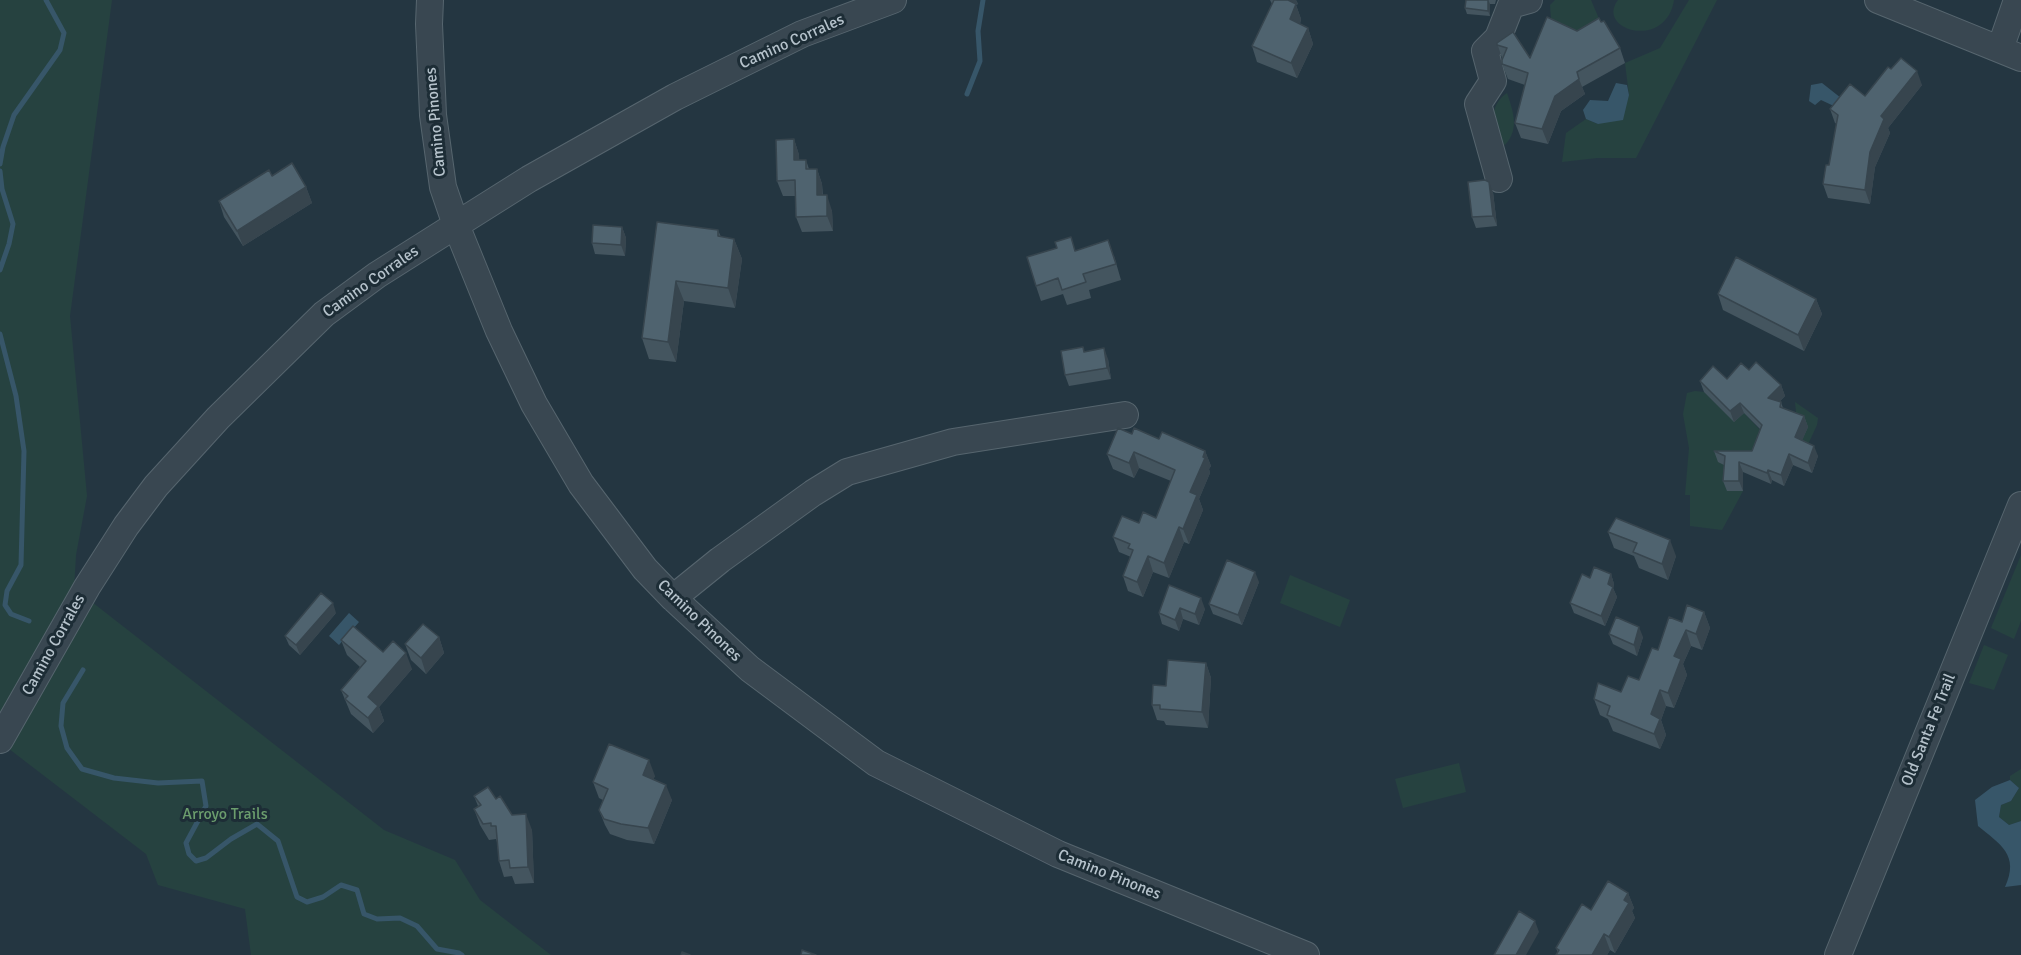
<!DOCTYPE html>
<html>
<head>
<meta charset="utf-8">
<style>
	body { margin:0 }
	canvas { display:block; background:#243641 }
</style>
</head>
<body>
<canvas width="2021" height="955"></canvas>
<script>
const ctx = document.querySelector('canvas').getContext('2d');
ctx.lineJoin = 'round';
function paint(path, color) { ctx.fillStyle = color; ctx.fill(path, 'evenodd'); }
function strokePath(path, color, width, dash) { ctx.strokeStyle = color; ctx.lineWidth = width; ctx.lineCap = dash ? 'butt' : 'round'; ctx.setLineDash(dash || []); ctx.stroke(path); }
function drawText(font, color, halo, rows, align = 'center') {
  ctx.font = font + ' Signika,sans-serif'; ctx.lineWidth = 6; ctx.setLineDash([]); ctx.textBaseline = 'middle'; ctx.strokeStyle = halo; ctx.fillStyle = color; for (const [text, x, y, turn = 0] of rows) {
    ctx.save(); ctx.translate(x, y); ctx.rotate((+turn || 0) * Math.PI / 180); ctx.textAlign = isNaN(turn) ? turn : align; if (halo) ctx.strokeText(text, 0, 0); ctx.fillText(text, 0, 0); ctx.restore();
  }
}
const green = new Path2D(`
	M0 0H112L70 316 87 496 76 555 74 588 384 830 455 860 480 900 551 955H251L245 909 158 885 146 854 0 742Z
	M1555 0H1591L1605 33 1552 32 1550 5Z
	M1618 0H1674C1666 51 1595 30 1618 0Z
	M1689 0H1717L1636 158H1597L1562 162 1566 133 1586 119 1598 124 1629 95 1625 63 1660 48Z
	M1507 93C1513 111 1520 129 1505 145L1494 136C1491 120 1492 103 1507 93Z
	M1695 391 1704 392 1734 421 1744 413 1762 432 1756 462H1729L1743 491 1722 530 1690 526V495H1685L1689 448 1683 414 1687 393Z
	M1795 402 1818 418 1817 425 1805 451 1793 421 1796 412Z
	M2021 555V621L2014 639 1991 628Z
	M1290 575 1350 600 1340 627 1280 603Z
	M1984 645 2008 655 1994 690 1969 683Z
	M1459 763 1466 792 1403 808 1395 779Z
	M2021 769V821L2009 825 1999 817 2001 805 2011 801 2019 788 2010 780V776Z`);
const water = new Path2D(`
	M1616 83 1627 85 1629 95 1623 120 1598 124 1586 119 1583 110 1590 100 1608 101Z
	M1822 83 1841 98 1836 107 1821 100 1815 105 1809 101 1811 85Z
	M349 613 359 622 339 645 329 636Z
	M2010 780 2019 788 2011 801 2001 805 1999 817 2009 825 2021 821V885L2005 887C2020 855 2000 844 1978 826L1975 800 1992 787Z`);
const stream = new Path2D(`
	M967 94 980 61 978 31 983 0
	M0 164 3 147 14 115 60 50 64 33 46 0
	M0 171 2 189 13 224 9 244 0 270
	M0 334 16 396 24 451 21 565 7 591 5 605 11 614 29 621
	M83 670 63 703 61 726 67 748 82 769 114 778 158 783 202 781 206 806 186 843 189 854 196 861 206 858 231 839 257 824 278 841 297 897 307 902 323 897 341 885 357 890 364 914 377 919 400 918 417 926 437 949 459 953 462 955`);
const minor = new Path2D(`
	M430 0 429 24 433 115 443 187 456 225 499 331 534 404 581 484 645 569 673 598 750 669 876 763 1058 854 1306 955
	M1878 0 2021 58
	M2000 49 2017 0
	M1499 179 1478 104 1493 81 1485 51 1498 38 1511 5 1529 0
	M673 598 720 560 813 493 847 472 953 442 1125 415
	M0 740 87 587 126 526 156 486 218 418 324 314 377 275 456 225 529 179 675 97 802 34 893 0
	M1838 955 2021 505`);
const wall = new Path2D(`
	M1270 0H1296L1298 4 1296 5 1301 19 1300 24 1308 28 1313 44 1297 78 1257 62 1252 46 1272 4Z
	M1466 0H1496L1495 4H1490V16L1467 14 1465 8Z
	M1601 22 1620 48 1625 63 1582 87 1585 94 1561 111 1548 144 1521 138 1515 123 1525 85 1508 79 1502 64V58L1497 43 1530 58 1577 31Z
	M1891 69 1922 85 1888 128 1890 133 1875 167 1870 204 1828 198 1823 184 1829 165 1837 124 1835 123 1830 109 1865 96Z
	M794 139 799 155V160H806L809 169H817L822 184 823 195 832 211 833 231 802 232 796 217 795 196H783L777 181Z
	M272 176 306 187 312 203 243 246 224 217 219 201Z
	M1493 192 1497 226 1476 228 1472 217Z
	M657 222 718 230 721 237 734 239 742 259 735 308 684 301 676 362 649 359 642 338Z
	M622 227 626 238 625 256 595 254 592 243Z
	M1076 251 1114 256 1121 280 1089 290 1091 298 1067 305 1063 294 1041 301 1036 286Z
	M1718 294 1816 299 1822 314 1804 351 1723 310Z
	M1085 351 1108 359 1111 379 1069 386 1065 375Z
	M1749 370 1781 385 1785 396 1779 402H1781L1783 408 1804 416 1808 427 1802 440 1818 456 1812 473 1793 465 1784 486 1772 480 1771 484 1743 472V491H1727L1723 481 1724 465 1718 462 1714 451H1752L1761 430 1744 413 1734 422 1704 392 1700 381 1727 379Z
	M1132 434 1159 439 1205 451 1211 466 1209 469 1210 473 1199 499 1203 510 1189 544 1184 542 1169 578 1153 572 1143 597 1128 591 1123 576 1131 557 1119 552 1113 537 1139 523 1156 518 1171 481 1139 468 1134 478 1113 469 1107 454Z
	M1608 532 1676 556 1668 580 1639 568 1634 556 1614 548Z
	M1611 574 1614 584 1613 588 1617 597 1605 626 1574 613 1570 603 1590 578Z
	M1259 582 1242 625 1213 614 1209 604Z
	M1169 585 1205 609 1199 625 1183 619 1179 631 1162 624 1159 613Z
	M1704 612 1710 628 1702 650 1691 646 1683 664 1687 675 1674 708 1666 706 1661 720 1666 735 1660 749 1613 731 1608 719 1600 715 1594 699 1621 692 1639 680 1658 650Z
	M336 613 300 655 289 645 285 636Z
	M1609 634 1643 637 1637 656 1613 644Z
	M439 637 444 653 426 674 411 660 405 644Z
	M341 640 383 652 412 669 379 707 384 721 373 733 351 714 341 690 360 667 347 655Z
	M1206 663 1211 678 1208 728 1166 725 1164 721 1157 720 1152 705 1166 686Z
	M655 776 653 779 672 800 654 844 627 840 610 834 605 825 599 810 603 800 599 798 593 782Z
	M474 796 496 799 512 815 532 830 534 883 515 884 512 876 504 877 499 861 497 842 496 839 489 840 480 825 474 809 478 806Z
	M1628 893 1634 908 1632 911 1635 918 1615 953 1610 950 1607 955H1556L1558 953 1556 948 1591 910Z`);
const shadedWall = new Path2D(`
	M1281 0H1296L1298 4 1296 5 1301 19 1296 35Z
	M1488 0 1490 4V16L1488 11Z
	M1308 28 1313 44 1297 78 1291 63Z
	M1917 71 1922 85 1888 128 1890 133 1875 167 1870 204 1865 190 1870 152 1881 116Z
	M1579 79 1585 94 1561 111 1548 144 1542 129 1555 96Z
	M794 139 799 155 800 176 794 160Z
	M817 169 822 184 823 211 817 195Z
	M1489 182 1493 192 1497 226 1493 216Z
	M306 187 312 203 243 246 237 231Z
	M827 195 832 211 833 231 827 216Z
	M622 227 626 238 625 256 621 245Z
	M734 239 742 259 735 308 728 288Z
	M676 281 684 301 676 362 668 342Z
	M1816 299 1822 314 1804 351 1798 335Z
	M1104 348 1108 359 1111 379 1107 368Z
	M1781 385 1785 396 1772 409 1768 398Z
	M1740 403 1744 413 1734 422 1730 411Z
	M1804 416 1808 427 1799 448 1795 437Z
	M1814 446 1818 456 1812 473 1808 463Z
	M1205 451 1211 466 1209 469 1210 473 1199 499 1203 510 1189 544 1183 529 1190 492Z
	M1134 452 1139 468 1134 478 1129 463Z
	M1789 454 1793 465 1784 486 1781 475Z
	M1739 462 1743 472V491L1739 481Z
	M1768 470 1772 480 1771 484 1767 473Z
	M1179 527 1184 542 1169 578 1164 563Z
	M1670 540 1676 556 1668 580 1662 564Z
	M1148 556 1153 572 1143 597 1137 582Z
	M1255 572 1259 582 1242 625 1238 615Z
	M1611 574 1614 584 1613 588 1617 597 1605 626 1601 616Z
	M1201 598 1205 609 1199 625 1195 614Z
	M333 603 336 613 300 655 296 645Z
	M1180 608 1183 619 1179 631 1175 620Z
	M1704 612 1710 628 1702 650 1696 634Z
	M1639 627 1643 637 1637 656 1634 645Z
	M1686 630 1691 646 1683 664 1687 675 1674 708 1668 693 1674 656Z
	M439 637 444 653 426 674 421 658Z
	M406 653 412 669 379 707 384 721 373 733 368 718V697Z
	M1206 663 1211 678 1208 728 1202 712Z
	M1660 690 1666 706 1661 720 1666 735 1660 749 1654 734 1651 714Z
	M649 760 655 776 649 790 643 775Z
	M666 785 672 800 654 844 648 828Z
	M526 814 532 830 534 883 528 867Z
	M1628 893 1634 908 1632 911 1635 918 1615 953 1609 937 1624 900Z
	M1535 921 1539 932 1526 955H1516Z
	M1604 934 1610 950 1607 955H1592Z`);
const building = new Path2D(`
	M1274 0H1288L1296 4 1290 19 1308 28 1291 63 1252 46Z
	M1466 0H1488V11L1465 8Z
	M1547 17 1577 31 1599 18 1601 22 1604 21 1620 48 1577 72 1579 79 1555 96 1542 129 1515 123 1528 73 1502 64V60L1507 48 1497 45V43L1513 32 1530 58Z
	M1901 58 1917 71 1881 116 1884 119 1870 152 1865 190 1823 184 1826 165H1829L1838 115 1830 109 1850 84 1865 96 1888 67 1891 69Z
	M794 139V160H806V169H817V195H827V216L796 217 795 180 777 181 776 140Z
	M292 163 306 187 237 231 219 201 269 170 272 176Z
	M1485 180 1489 182 1493 216 1472 217 1468 182Z
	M657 222 718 230V236L734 239 728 288 676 281 668 342 642 338Z
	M593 225 622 227 621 245 592 243Z
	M1071 237 1075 251 1108 240 1116 264 1083 274 1086 282 1062 290 1058 278 1036 286 1027 257 1057 248 1055 242Z
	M1736 257 1816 299 1798 335 1718 294Z
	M1083 347 1084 352 1104 348 1107 368 1065 375 1061 351Z
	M1756 362 1781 385 1768 398 1781 402 1780 407 1804 416 1795 437 1814 446 1808 463 1789 454 1781 475 1768 470 1767 473 1739 462V481H1723L1725 456 1714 451H1752L1762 425 1740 403 1730 411 1700 381 1713 366 1727 379 1741 363 1749 370Z
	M1118 428 1132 434 1134 428 1159 439 1162 432 1205 451 1203 457 1205 458 1190 492 1197 495 1183 529 1179 527 1164 563 1148 556 1137 582 1123 576 1133 550 1128 548 1130 544 1113 537 1122 516 1139 523 1143 512 1156 518 1175 470 1134 452 1129 463 1107 454Z
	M1616 518 1670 540 1662 564 1633 552 1637 543 1608 532Z
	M1227 560 1255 572 1238 615 1209 604Z
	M1594 567 1611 574 1608 584 1613 587 1601 616 1570 603 1582 574 1590 578Z
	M1169 585 1201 598 1195 614 1180 608 1175 620 1159 613Z
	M321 593 333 603 296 645 285 636Z
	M1687 605 1704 612 1696 634 1686 630 1674 656 1681 659 1668 693 1660 690 1651 714 1660 719 1654 734 1607 715 1610 706 1594 699 1598 683 1621 692 1628 676 1639 680 1652 648 1658 650 1669 617 1682 622Z
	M1616 617 1639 627 1634 645 1609 634Z
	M423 624 439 637 421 658 405 644Z
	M353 626 383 652 393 641 406 653 368 697 378 706 368 718 345 699 348 696 341 690 366 661 341 640Z
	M1168 660 1206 663 1202 712 1160 709V705H1152L1153 685 1166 686Z
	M609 744 649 760 643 775 666 785 648 828 621 824 604 819 599 810 608 789 593 782Z
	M488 787 496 799 500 796 512 815 526 814 528 867 510 868 509 860 499 861 496 826H491V823L483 824 474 809 481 805 474 796Z
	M1608 881 1628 893 1624 900 1629 903 1609 937 1604 934 1592 955H1556L1559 950 1556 948 1582 904 1591 910Z
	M1519 911 1535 921 1516 955H1494Z
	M802 950 816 955H801Z
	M682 952 690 955H681Z`);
const streetNames = [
	["Camino Corrales",792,42,-24],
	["Camino Pinones",436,122,-95],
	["Camino Corrales",371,282,-35],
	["Camino Pinones",699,621,44],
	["Camino Corrales",54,645,-61],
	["Old Santa Fe Trail",1929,730,-68],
	["Camino Pinones",1109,875,22]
];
const parkNames = [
	["Arroyo Trails",225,815]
];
paint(green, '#264240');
paint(water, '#375669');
strokePath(stream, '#375669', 5);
strokePath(minor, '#56656e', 28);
strokePath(minor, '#394751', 26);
paint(wall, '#44555f');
paint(shadedWall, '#37454e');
paint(building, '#4f636f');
strokePath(building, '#37454e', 1.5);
drawText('16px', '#b5c2cb', '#1d2d36', streetNames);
drawText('16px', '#6b9d6d', '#1d2d36', parkNames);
</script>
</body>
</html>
